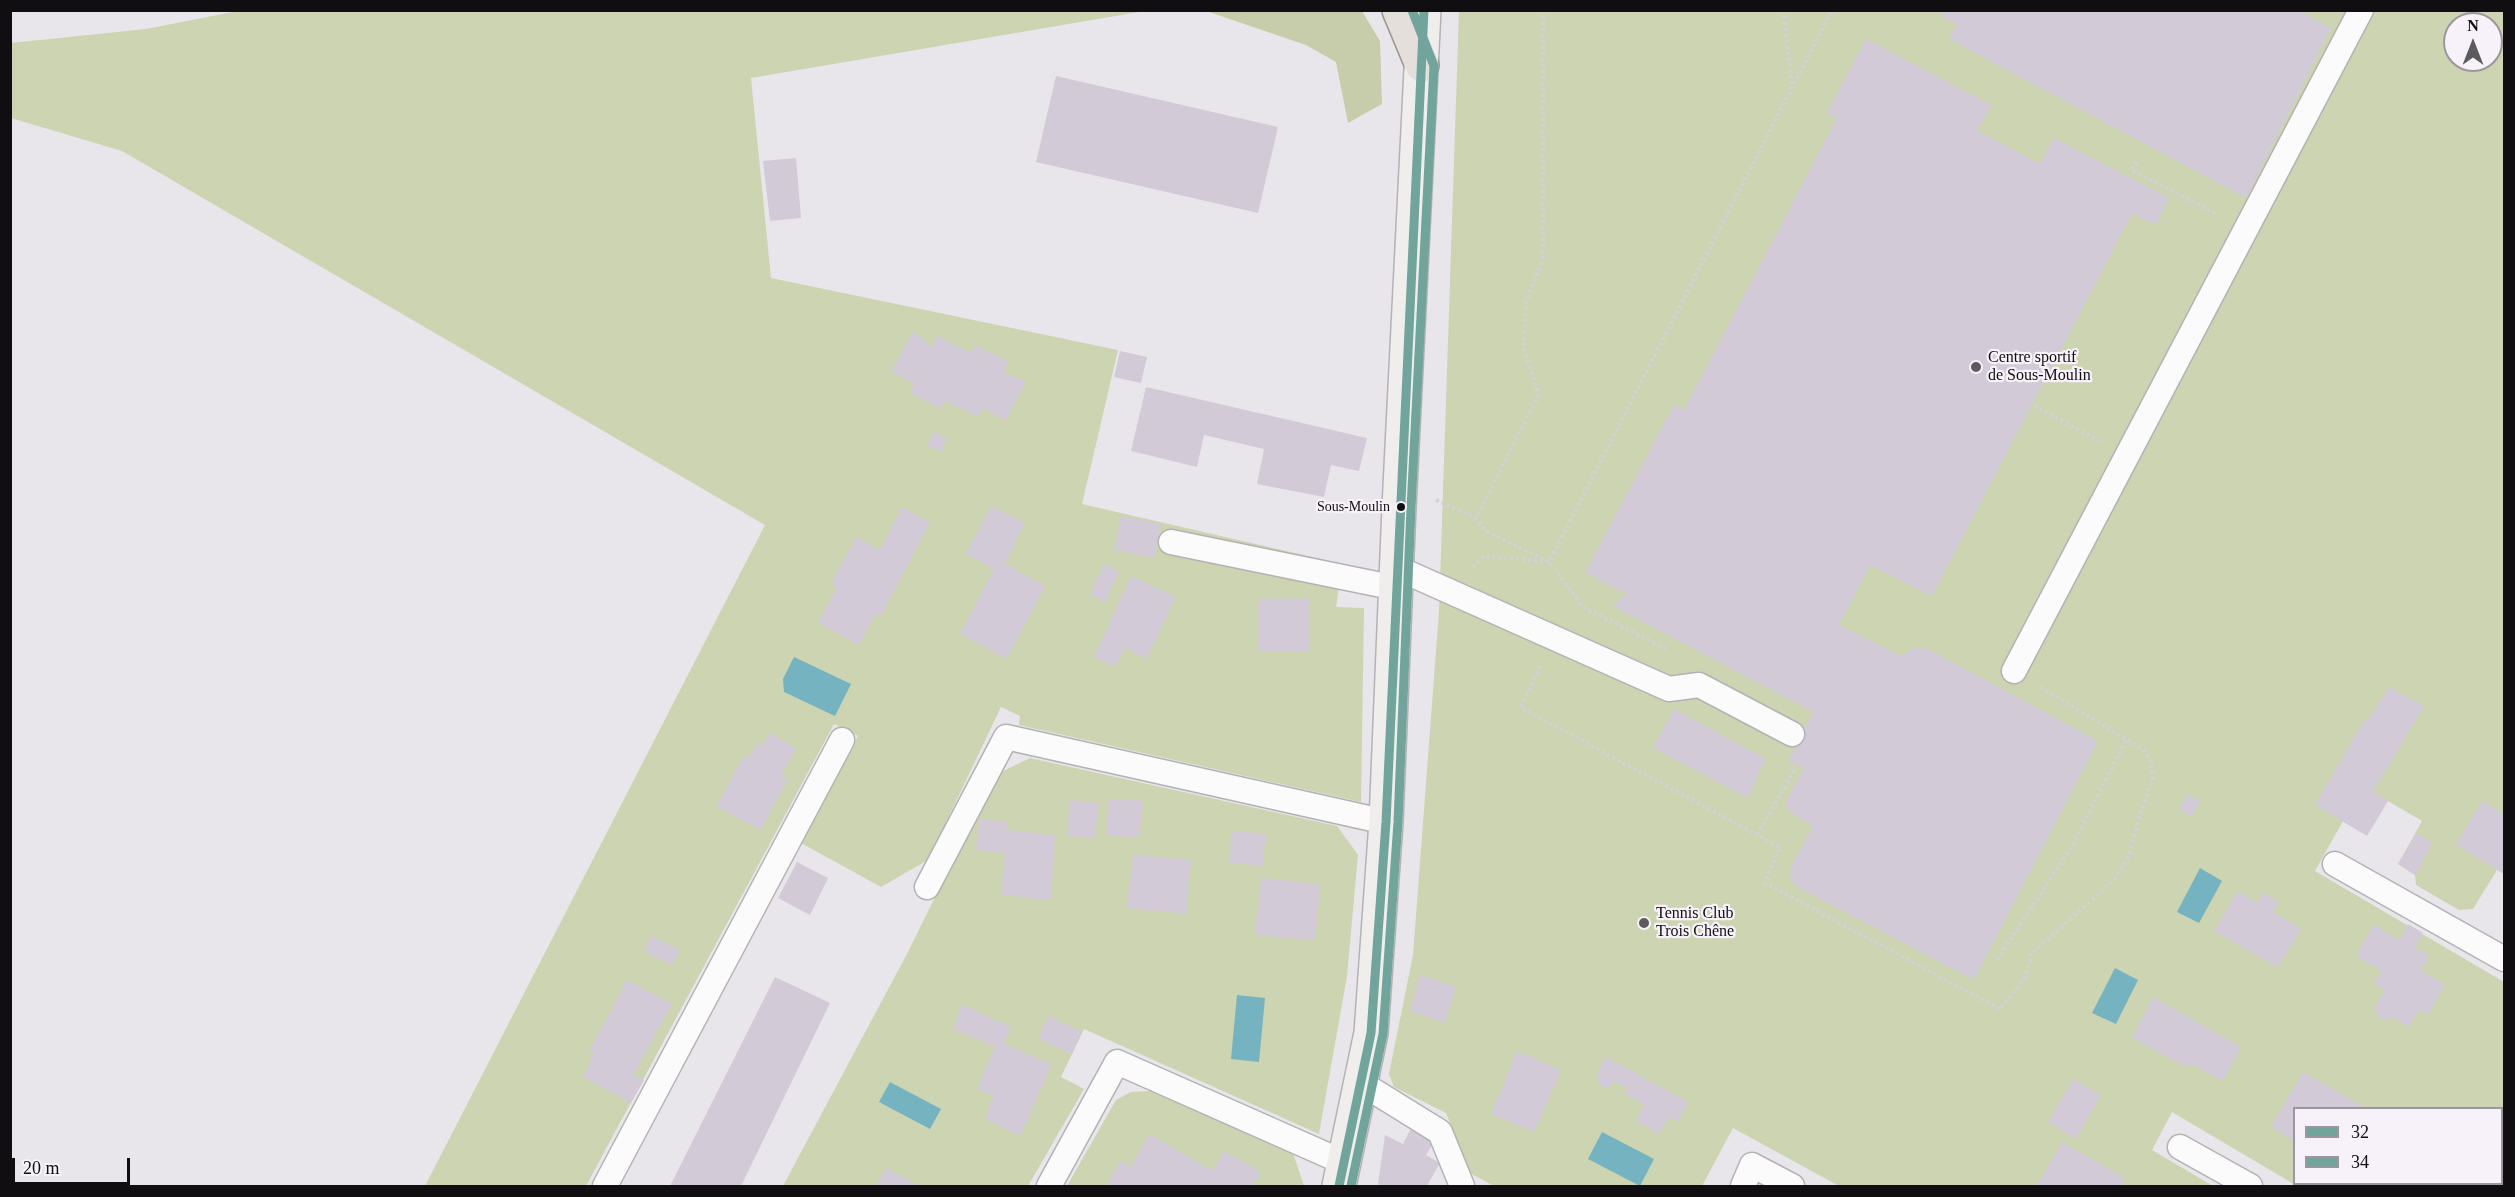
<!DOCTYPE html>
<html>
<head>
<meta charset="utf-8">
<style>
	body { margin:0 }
	#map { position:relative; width:2515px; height:1197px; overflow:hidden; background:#e8e6ea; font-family:Georgia,serif }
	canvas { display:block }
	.frame { position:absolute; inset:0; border:12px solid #100e10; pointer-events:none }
	.legend { position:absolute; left:2293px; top:1107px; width:210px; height:78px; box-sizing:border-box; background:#f7f2f9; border:2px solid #9b979c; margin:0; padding:8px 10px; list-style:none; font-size:18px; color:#100e10 }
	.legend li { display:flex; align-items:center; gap:12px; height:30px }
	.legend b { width:30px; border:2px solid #9b979c }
	.north { position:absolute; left:2443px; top:12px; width:60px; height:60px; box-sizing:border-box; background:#f7f2f9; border:2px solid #9b979c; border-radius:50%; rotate:0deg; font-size:16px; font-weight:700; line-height:24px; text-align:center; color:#100e10 }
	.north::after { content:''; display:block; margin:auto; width:21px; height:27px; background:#5c5a5c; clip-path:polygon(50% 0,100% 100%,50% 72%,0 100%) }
	.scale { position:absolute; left:12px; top:1158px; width:118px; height:27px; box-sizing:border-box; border:3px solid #100e10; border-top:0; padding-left:8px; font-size:18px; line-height:21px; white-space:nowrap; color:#100e10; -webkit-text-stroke:4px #f7f2f9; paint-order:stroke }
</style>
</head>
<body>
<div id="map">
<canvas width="2515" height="1197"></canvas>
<div class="frame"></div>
<ul class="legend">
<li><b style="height:8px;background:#71a59b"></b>32</li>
<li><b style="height:8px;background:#71a59b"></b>34</li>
</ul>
<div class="north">N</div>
<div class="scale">20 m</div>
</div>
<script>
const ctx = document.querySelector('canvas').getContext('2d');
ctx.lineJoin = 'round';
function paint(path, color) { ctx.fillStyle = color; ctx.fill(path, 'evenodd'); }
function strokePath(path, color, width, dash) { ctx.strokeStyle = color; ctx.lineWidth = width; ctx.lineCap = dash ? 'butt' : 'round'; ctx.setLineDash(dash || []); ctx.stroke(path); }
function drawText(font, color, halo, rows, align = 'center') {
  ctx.font = font + ' Georgia,serif'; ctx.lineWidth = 4.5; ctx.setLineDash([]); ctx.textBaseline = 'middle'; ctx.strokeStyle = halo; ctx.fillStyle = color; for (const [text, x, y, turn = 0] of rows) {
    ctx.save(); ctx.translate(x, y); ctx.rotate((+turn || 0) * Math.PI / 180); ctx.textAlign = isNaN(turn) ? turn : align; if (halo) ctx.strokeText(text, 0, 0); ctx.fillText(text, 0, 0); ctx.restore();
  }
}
const green = new Path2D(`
	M238 11H1145L751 78 771 278 1118 350 1082 504 1325 560 1321 584 1339 588 1336 607 1364 608 1361 802 1019 725 1020 716 1001 707 928 860 881 887 801 843 858 736 834 724 586 1186H425L765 525 122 151 11 118V43L146 29Z
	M1459 11H2504V874L2497 870 2473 909 2459 910 2416 885 2415 875 2398 864 2422 821 2388 801 2343 821 2315 871 2504 982V1186H2297L2172 1112 2152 1150 2213 1186H1839L1733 1128 1702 1186H1494L1470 1173 1446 1113 1394 1087 1389 1074 1413 955 1439 611ZM2455 24H2491V60H2455ZM2294 1108H2502V1184H2294Z
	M1030 758 1337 826 1358 855 1347 976 1319 1134 1084 1029 1061 1077 1084 1089 1028 1186H783L908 952 995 775Z
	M1151 1091 1293 1153 1304 1186H1067L1116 1100 1131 1092Z`);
const forest = new Path2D(`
	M1206 11H1362L1380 41 1382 104 1348 123 1336 62 1306 45Z`);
const water = new Path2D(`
	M794 657 851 684 835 716 784 692 783 679Z
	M2200 868 2222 881 2199 923 2177 912Z
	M2115 968 2138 980 2116 1024 2092 1013Z
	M1237 995 1265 998 1259 1062 1231 1059Z
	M890 1082 941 1109 930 1129 879 1102Z
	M1602 1132 1654 1159 1640 1186 1588 1159Z`);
const building = new Path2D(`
	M1942 10H2298L2331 28 2246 198 1949 39 1957 25 1943 17Z
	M1866 39 1991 105 1978 131 2040 164 2054 138 2169 198 2156 225 2132 214 1932 596 1870 565 1839 625 1901 656 1913 648 1928 649 2098 741 1974 980 1797 887 1790 878 1791 867 1813 826 1791 813 1786 807 1787 799 1804 768 1789 760 1813 712 1613 606 1626 594 1585 573 1674 405 1684 410 1837 118 1827 113Z
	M1056 76 1278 127 1258 213 1036 162Z
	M796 158 801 218 770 221 763 161Z
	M912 332 923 338 925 343 932 347 937 336 971 353 975 345 1009 362 1004 373 1026 381 1006 421 983 408 978 417 946 401 941 409 910 393 914 383 891 372Z
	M1120 351 1147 357 1141 383 1114 377Z
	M1146 387 1367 438 1359 471 1331 465 1324 497 1257 484 1264 449 1204 435 1197 467 1131 451Z
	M934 432 947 439 941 452 927 445Z
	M991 506 1025 523 1005 564 1045 586 1007 659 960 634 994 569 966 554Z
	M902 507 930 522 881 616 876 614 859 645 818 623 837 587 831 584 856 537 880 550Z
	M1121 516 1161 524 1154 558 1114 550Z
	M1104 564 1119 571 1105 602 1090 594Z
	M1131 576 1176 597 1147 659 1125 648 1115 667 1094 657Z
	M1258 599H1309V651H1258Z
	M2389 687 2424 706 2373 792 2388 801 2367 836 2315 805 2364 720 2367 722Z
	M1674 709 1766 759 1748 798 1653 748Z
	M769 733 796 748 781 775 788 779 761 830 716 807 744 756 749 758 757 743 762 746Z
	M2187 794 2200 801 2192 817 2179 810Z
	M1109 799 1143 801 1139 838 1106 835Z
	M1070 800 1099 803 1095 838 1067 836Z
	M2482 801 2504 814V874L2456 845Z
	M979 819 1008 822 1007 830 1055 835 1051 900 1001 895 1005 853 976 850Z
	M1232 831 1266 834 1263 866 1229 863Z
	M2416 833 2433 843 2415 875 2398 864Z
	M1133 855 1191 860 1186 914 1127 908Z
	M797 862 828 878 810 915 778 898Z
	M1261 878 1320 884 1315 940 1255 935Z
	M2238 891 2257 903 2263 893 2279 902 2273 912 2301 929 2278 968 2214 931Z
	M2408 924 2423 933 2415 948 2429 956 2421 971 2445 984 2428 1015 2419 1010 2409 1027 2392 1017 2384 1020 2377 1015 2375 1007 2385 990 2374 984 2381 971 2356 956 2373 925 2399 940Z
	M651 936 680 950 672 965 644 951Z
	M1420 975 1456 987 1445 1023 1410 1011Z
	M775 977 830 1003 741 1186H670Z
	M627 980 672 1004 634 1075 644 1080 631 1103 583 1077 594 1054 589 1052Z
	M2153 997 2241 1047 2223 1081 2190 1064 2188 1068 2132 1038Z
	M962 1005 1011 1027 1004 1044 1052 1064 1020 1136 985 1119 994 1096 977 1089 995 1047 953 1029Z
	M1048 1016 1082 1032 1072 1054 1038 1039Z
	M1517 1051 1561 1070 1534 1132 1491 1114Z
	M1606 1057 1688 1102 1678 1122 1669 1117 1659 1134 1636 1121 1644 1104 1625 1094 1628 1089 1613 1081 1609 1089 1600 1085 1597 1073Z
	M2303 1072 2365 1108H2294V1141L2271 1127Z
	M2073 1079 2101 1095 2076 1139 2048 1122Z
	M1411 1128 1435 1140 1426 1155 1440 1163 1427 1186H1382L1378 1184 1385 1135 1403 1144Z
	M1149 1134 1213 1171 1224 1151 1261 1172 1253 1186H1106L1121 1161 1131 1167Z
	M2062 1142 2125 1178 2120 1186H2037Z
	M886 1168 920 1186H876Z
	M2352 1184H2368L2367 1186H2357Z`);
const path = new Path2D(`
	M1543 10V260L1526 302 1524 350 1539 394 1476 518 1486 531 1549 562 1583 607 1666 649
	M1783 10 1792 84
	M2137 162 2131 170 2218 215
	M2034 406 2100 441
	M1436 500 1476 518
	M1473 567 1484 556 1549 562 1832 10
	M1540 666 1521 708 1780 847 1765 883 2000 1009 2026 977 2031 954 2113 881 2129 857 2138 820 2153 779 2151 761 2143 749 2040 687
	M1757 835 1795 769 1790 767
	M1997 960 2074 843 2127 738`);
const service = new Path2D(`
	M1171 542 1396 588
	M1397 568 1669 689 1699 685 1792 734
	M2014 671 2361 10
	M2335 864 2504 959
	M927 887 1006 737 1386 822
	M1361 1083 1440 1132 1462 1186
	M2180 1147 2250 1186
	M605 1186 842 740
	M1049 1186 1117 1062 1345 1163
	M1743 1186 1752 1165 1792 1186`);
const secondary = new Path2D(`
	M1339 1186 1371 1033 1386 822 1399 507 1424 10`);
const primary = new Path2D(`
	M1399 10 1422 65`);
const bus1 = new Path2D(`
	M1339 1186 1371 1033 1386 822 1424 10`);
const bus2 = new Path2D(`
	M1351 1186 1383 1034 1398 822 1411 508 1434 66 1412 10`);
const markers = [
	[1976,367,6,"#5c5a5c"],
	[1401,507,5,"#100e10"],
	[1644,923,6,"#5c5a5c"]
];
const busNames = [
	["Sous-Moulin",1390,507]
];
const poiNames = [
	["Centre sportif",1988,358],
	["de Sous-Moulin",1988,376],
	["Tennis Club",1656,914],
	["Trois Chêne",1656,932]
];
paint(green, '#cdd4b1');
paint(forest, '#c7cdab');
paint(water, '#74b3bf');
paint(building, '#d3cad7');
strokePath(service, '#b4b2b5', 27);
strokePath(secondary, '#b4b2b5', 36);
strokePath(primary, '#9e9590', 36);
strokePath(path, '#d3d2d3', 4, [3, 3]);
strokePath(service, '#fcfbfc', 24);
strokePath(secondary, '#f0eeec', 33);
strokePath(primary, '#e5dfdc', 33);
strokePath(bus1, '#71a59b', 9);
strokePath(bus2, '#71a59b', 9);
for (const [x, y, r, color] of markers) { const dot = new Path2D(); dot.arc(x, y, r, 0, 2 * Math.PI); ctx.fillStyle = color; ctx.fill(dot); strokePath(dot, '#f7f2f9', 2); }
drawText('14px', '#100e10', '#f7f2f9', busNames, 'right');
drawText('16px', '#100e10', '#f7f2f9', poiNames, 'left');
</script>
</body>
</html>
